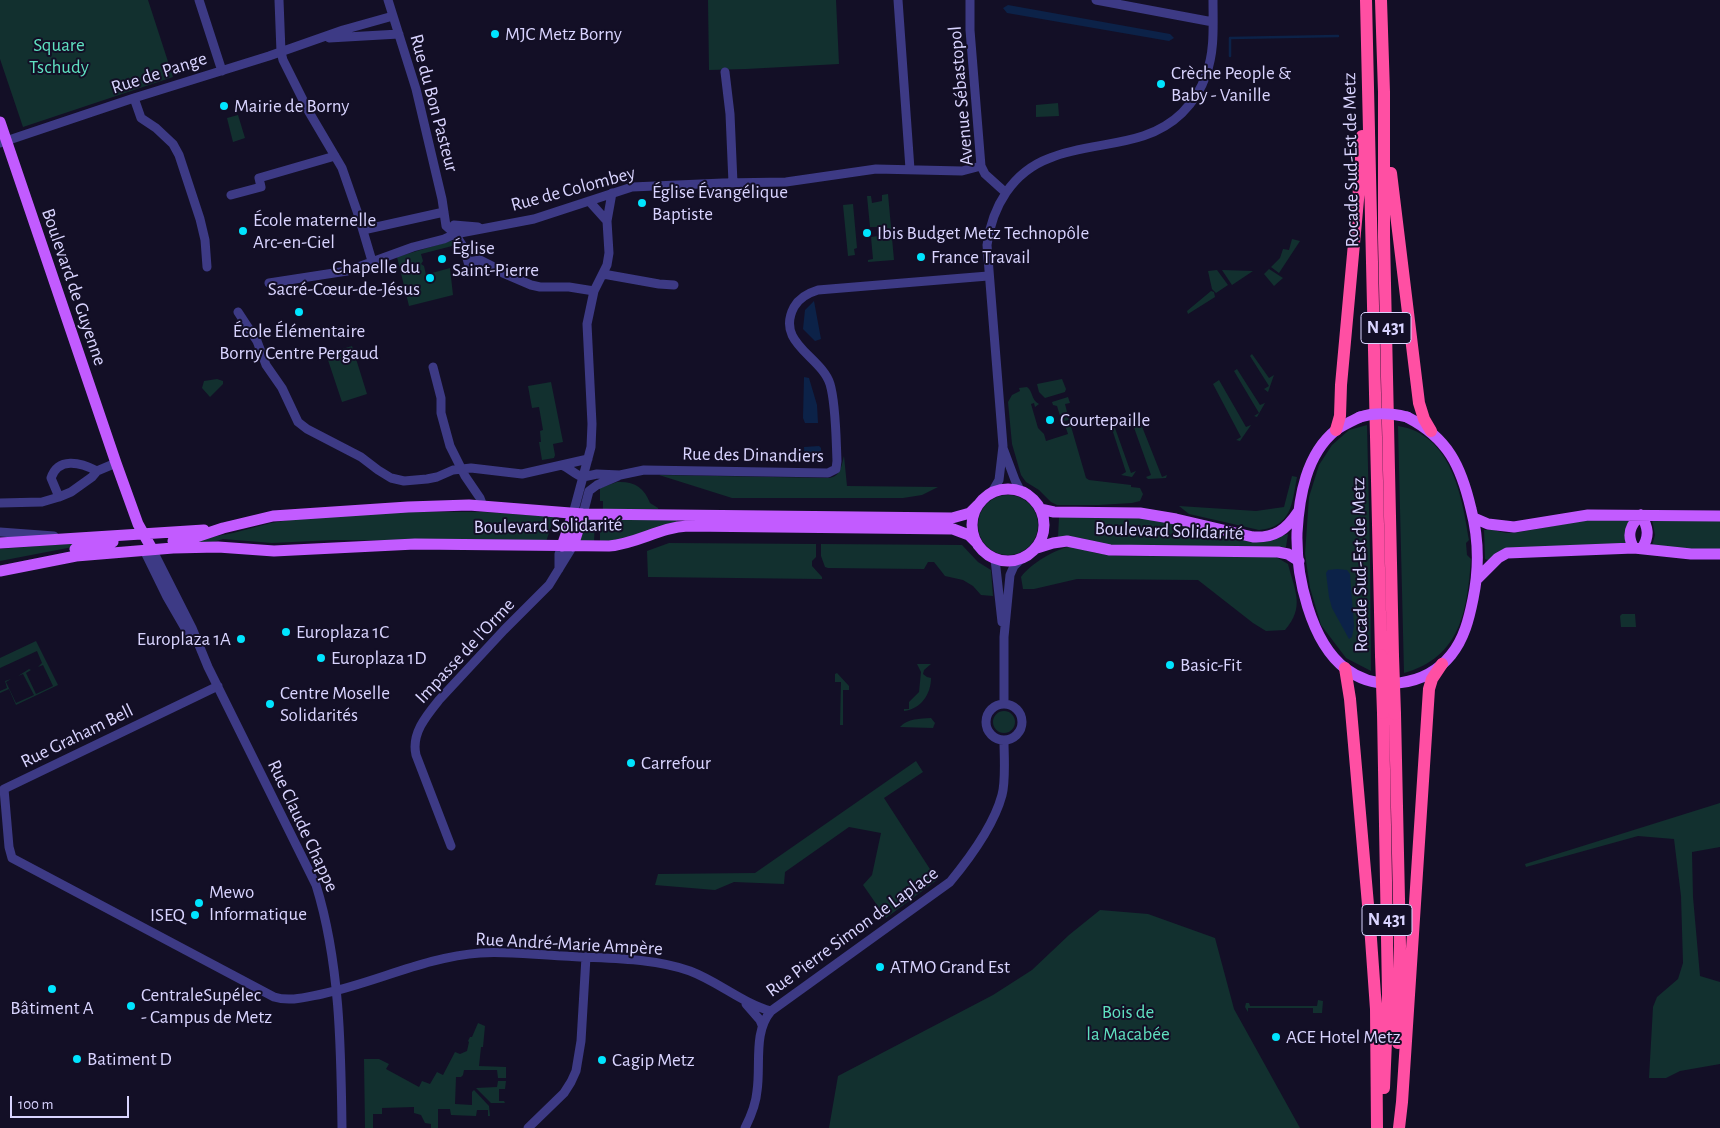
<!DOCTYPE html>
<html>
<head>
<meta charset="utf-8">
<style>
	body { margin:0 }
	#map { position:relative; width:1720px; height:1128px; overflow:hidden; background:#130f26; font-family:"Alegreya Sans",sans-serif }
	canvas { display:block }
	.scale { position:absolute; left:10px; top:1096px; width:119px; height:22px; box-sizing:border-box; border:2px solid #d9d4ff; border-top:0; padding-left:6px; font-size:15px; line-height:18px; white-space:nowrap; color:#d9d4ff; -webkit-text-stroke:4px #130f26; paint-order:stroke }
</style>
</head>
<body>
<div id="map">
<canvas width="1720" height="1128"></canvas>
<div class="scale">100 m</div>
</div>
<script>
const ctx = document.querySelector('canvas').getContext('2d');
ctx.lineJoin = 'round';
function paint(path, color) { ctx.fillStyle = color; ctx.fill(path, 'evenodd'); }
function strokePath(path, color, width, dash) { ctx.strokeStyle = color; ctx.lineWidth = width; ctx.lineCap = dash ? 'butt' : 'round'; ctx.setLineDash(dash || []); ctx.stroke(path); }
function drawText(font, color, halo, rows, align = 'center') {
  ctx.font = font + ' "Alegreya Sans",sans-serif'; ctx.lineWidth = 4; ctx.setLineDash([]); ctx.textBaseline = 'middle'; ctx.strokeStyle = halo; ctx.fillStyle = color; for (const [text, x, y, turn = 0] of rows) {
    ctx.save(); ctx.translate(x, y); ctx.rotate((+turn || 0) * Math.PI / 180); ctx.textAlign = isNaN(turn) ? turn : align; if (halo) ctx.strokeText(text, 0, 0); ctx.fillText(text, 0, 0); ctx.restore();
  }
}
const green = new Path2D(`
	M0 0H148L173 77 23 127 0 59Z
	M708 0H836L839 64 746 69 709 70Z
	M1058 103 1059 116 1036 117V105Z
	M238 115 245 138 233 142 227 118Z
	M888 194 894 260 868 262V260L873 259 871 237 878 236 877 227H870L867 196H871L872 203 882 201V195Z
	M853 204 857 248 854 249 855 255 848 256 843 205Z
	M1292 239 1300 241 1279 273 1271 267 1280 258 1283 249 1289 250Z
	M454 240 456 245 421 254 423 261 421 264 424 266 428 283 434 281 432 273 450 268 453 295 409 306 397 257Z
	M1269 269 1283 278 1274 286 1264 274Z
	M1217 270 1228 285 1216 293 1212 289 1208 271Z
	M1222 270 1253 271 1232 285Z
	M1211 291 1214 292 1215 297 1188 314 1187 311Z
	M352 346 367 394 342 402 326 354Z
	M1252 354 1269 378 1274 375 1268 392 1264 389 1269 386 1250 356Z
	M1237 369 1260 405 1265 403 1257 417 1254 416 1259 413 1234 371Z
	M217 379 223 381V384L210 397 202 388 204 381Z
	M1062 379 1066 389 1065 392 1045 398 1039 392 1037 384Z
	M1219 380 1246 427 1251 425 1240 441 1236 440 1241 437 1213 384Z
	M551 382 563 442 553 444 555 455 554 458 542 460 539 442H541L540 431 543 430 539 407 532 408 528 386Z
	M1027 387C1033 391 1031 400 1039 404L1035 407 1034 403 1031 404 1038 428 1044 434 1046 441 1068 434 1065 425 1070 423 1086 478 1089 480 1131 485V487L1140 488 1143 494 1140 501 1132 503 1098 505H1057L1051 502 1039 490 1026 482 1021 475 1012 444 1008 402 1012 395 1020 391 1019 388Z
	M1068 397 1070 403 1065 404 1069 420 1064 421 1063 418 1061 419 1057 406 1053 405 1052 402Z
	M1139 419 1162 477 1167 475 1166 478 1148 479 1146 477 1151 475 1132 422Z
	M1367 425 1370 551 1371 671 1346 658 1321 625 1310 588 1305 554 1309 497 1319 465 1332 445 1349 430Z
	M1398 426C1451 434 1462 495 1469 540L1466 543 1467 555 1471 559C1467 611 1461 657 1404 673Z
	M1115 428 1131 473 1136 471 1132 477 1121 475 1126 472 1112 429Z
	M844 456 847 486 938 487 922 495 903 498H732L659 475 829 478C841 476 841 467 844 456Z
	M1292 476 1297 477C1292 503 1292 527 1259 530L1189 514 1179 506 1256 511 1284 507Z
	M617 482C634 481 644 487 650 503L658 508V509H603V501H600V488Z
	M978 525a30 30 0 1 1 60 0a30 30 0 1 1-60 0Z
	M398 512H485L554 517 546 542 334 540 272 543 223 539 210 543H191V541L233 533 271 523 295 519Z
	M1131 516 1198 528 1258 542 1288 534 1286 547 1102 545 1081 538 1058 537 1059 517Z
	M590 520H595L594 542 580 541 585 521Z
	M600 520H677V522L624 540 600 542Z
	M1586 520H1630L1626 545 1488 560 1485 559 1484 530H1488L1489 529 1506 533 1520 532Z
	M1652 520 1720 521V549H1679L1652 546 1655 535Z
	M80 543 78 546 0 561V549Z
	M669 543 816 544V557L812 561V566L822 577V579L648 577 647 551Z
	M821 544 962 545 978 562 991 570 993 596 981 595 973 586 963 580 945 576 934 562H928L924 569 828 568 825 567 821 556Z
	M1074 546 1095 553 1117 556 1276 557 1288 564C1295 591 1305 607 1285 630L1266 631 1253 623 1198 580 1077 579 1034 589H1023L1021 577C1030 564 1058 547 1074 546Z
	M1622 614H1635L1636 627H1621L1620 616Z
	M36 641 58 685 16 705 9 689 0 693V691L7 688 5 681 11 679 6 682 16 703 34 695 23 674 18 676 29 669 31 670 26 673 36 694 53 686 43 665 38 667 42 663 37 651 0 668V658Z
	M917 664H931L924 670 923 674 927 677 931 678C931 694 921 709 904 711V709H909V702L919 692 921 672Z
	M837 673 849 686V690H843V725H840L841 682H835V674Z
	M993 722a11 11 0 1 1 22 0a11 11 0 1 1-22 0Z
	M931 718 935 723 933 728 900 727C908 718 920 719 931 718Z
	M916 761 923 772 884 798 937 880 886 918 863 885 872 875 881 833 849 827 785 872 784 884 734 882 715 890 655 885 658 874 755 873Z
	M1720 803V847L1692 852 1693 897 1700 976 1720 982V1064L1680 1071 1666 1078H1649L1653 1007 1657 997 1678 979 1683 963 1681 896 1674 839 1638 836 1526 867 1525 864Z
	M1100 910 1148 914 1215 938 1234 1009 1300 1128H829L838 1076 993 995 1032 970 1069 935Z
	M1318 1000 1323 1001 1322 1013H1313V1008H1248V1012L1245 1007 1246 1003H1249L1250 1006H1317Z
	M478 1023 485 1026 483 1047H481L479 1066 506 1067V1078H498L497 1070H464L463 1075 461 1077H456L455 1104 472 1105V1092L474 1090 489 1106 490 1116H488V1110H477L476 1116 451 1115 450 1109H438V1128H431V1124L425 1123 421 1115 414 1113V1107L382 1108V1114H373V1128H365L364 1059H379L389 1064 386 1069 419 1087 422 1081 430 1084 437 1072 443 1075 455 1052 460 1054 467 1051 469 1042 468 1041 470 1037H472Z
	M498 1081H506L505 1089H499V1101H504L505 1103H491L476 1088 497 1087Z`);
const water = new Path2D(`
	M1008 5 1170 34 1174 38 1169 41 1007 13 1003 8Z
	M814 301 821 339 815 341 803 329 805 310Z
	M804 377 809 378 817 405 818 423H805L803 418Z
	M819 446 821 448 822 463H805L804 447Z
	M1337 569 1347 570 1350 574 1354 626 1352 637 1349 639 1332 608 1329 597 1326 573 1328 570Z`);
const stream = new Path2D(`
	M1230 56V38L1338 36`);
const minor = new Path2D(`
	M199 0 222 71
	M279 0 281 52 283 60 309 112 342 168 358 214 372 261
	M388 0 416 89 442 199 446 226 455 234
	M898 0 910 169
	M970 0V30L981 166 985 174 1005 192
	M1096 0 1213 22
	M329 38 399 34
	M725 72 730 114 733 183
	M134 98 141 118 156 128 173 144 179 155 200 219 205 240 207 267
	M0 143 134 98 269 56 343 30 393 16
	M231 195 261 187 259 178 335 156
	M589 201 607 221
	M454 225 455 234 464 248 468 262 480 260 492 266
	M454 225 478 227
	M363 230 444 212
	M503 273 531 285 540 287H569L594 291
	M603 274 659 284 674 285
	M269 283 347 271 413 247 444 239 455 234 534 219 632 187 723 183 786 182 876 169 962 171 981 166
	M238 312 257 341 266 365 282 388 298 422 307 429 361 457 378 470 391 478 404 481 427 479 437 477 453 470 471 468 522 474 588 459
	M433 367 441 398V413L450 446 465 476 480 498 483 506
	M1003 448 1015 480 1021 492
	M561 465C570 468 575 475 583 477
	M583 477 597 474 620 475 644 470 828 473 836 469 837 461C836 439 836 404 830 384 821 356 775 343 794 307 799 298 808 293 818 290L988 276
	M991 494 999 480 1003 446 987 245C992 207 1012 172 1050 158 1094 140 1145 149 1182 113 1193 102 1201 90 1206 75 1215 51 1213 25 1213 0
	M59 497 51 478C58 457 80 462 97 471
	M0 503 42 502 59 497 71 492 92 477 97 471 116 463
	M573 514 591 447 592 424 587 324 594 291 607 265 609 253 607 221 612 193
	M583 514 589 491 597 485 618 476
	M0 532 54 536
	M152 549 192 628 208 667 316 885C340 962 341 1048 342 1128
	M144 550 167 597 193 642
	M995 559 1002 622
	M559 569V554L562 546
	M218 686 4 789 9 847 12 858 274 997C290 1002 306 997 322 994 375 983 425 957 480 953 507 951 535 955 563 956 605 959 650 957 690 971 719 982 742 1003 771 1011
	M986 722a18 18 0 1 1 36 0a18 18 0 1 1-36 0Z
	M1004 704V637L1010 575 1014 566 1021 559
	M451 846 416 755C411 734 426 716 439 700L504 630 549 585 573 546
	M746 1004 760 1020 762 1025
	M528 1128 564 1093 571 1082 576 1071 581 1041 586 957
	M745 1128C751 1116 756 1104 757 1091 761 1065 753 1032 771 1011L950 882C969 859 994 825 1002 795 1006 780 1004 757 1004 741`);
const major = new Path2D(`
	M0 122 116 463 138 524 152 549
	M1360 417C1352 421 1343 425 1336 430 1306 454 1299 497 1297 533 1296 575 1310 642 1346 669 1378 693 1426 686 1451 655 1464 639 1469 619 1473 599 1479 570 1479 539 1471 509 1461 466 1448 438 1407 417
	M972 525a36 36 0 1 1 72 0a36 36 0 1 1-72 0Z
	M1040 509 1054 512 1140 513 1176 519 1253 537C1275 538 1286 530 1298 512
	M1641 515C1648 527 1650 536 1642 548
	M1474 518 1488 524 1514 527 1588 515 1720 516
	M173 541 190 539 223 528 273 516 408 507 469 505 583 514 952 518 970 513 978 505
	M0 543 204 530
	M562 546 573 514
	M573 546 583 514
	M1037 548 1053 543 1067 541 1110 550 1278 552 1288 554 1299 561
	M1634 548C1626 535 1630 525 1641 515
	M75 549 113 542
	M0 571 76 556 173 548 218 547 274 551 415 544 609 546C637 544 660 527 688 526L953 529 969 535 976 542
	M1477 579 1498 558 1507 553 1634 548 1691 554H1720`);
const highway = new Path2D(`
	M1366 0 1381 655
	M1381 0 1384 92V237L1393 656
	M1391 173 1419 403 1424 419 1431 431
	M1336 430 1340 416 1341 385 1360 178 1362 136
	M1345 668 1350 699 1371 939 1376 1009 1377 1128
	M1383 713 1388 994 1384 1088
	M1395 714 1400 946 1398 1043
	M1399 1128 1402 1102 1429 689 1432 679 1442 664`);
const majorBridge = new Path2D(`
	M1360 417C1376 412 1390 413 1407 417`);
const highwayBridge = new Path2D(`
	M1381 655 1383 713
	M1393 656 1395 714`);
const markers = [
	[495,34,5,"#00e5ff"],
	[1161,84,5,"#00e5ff"],
	[224,106,5,"#00e5ff"],
	[642,203,5,"#00e5ff"],
	[243,231,5,"#00e5ff"],
	[867,233,5,"#00e5ff"],
	[921,257,5,"#00e5ff"],
	[442,259,5,"#00e5ff"],
	[430,278,5,"#00e5ff"],
	[299,312,5,"#00e5ff"],
	[1050,420,5,"#00e5ff"],
	[286,632,5,"#00e5ff"],
	[241,639,5,"#00e5ff"],
	[321,658,5,"#00e5ff"],
	[1170,665,5,"#00e5ff"],
	[270,704,5,"#00e5ff"],
	[631,763,5,"#00e5ff"],
	[199,903,5,"#00e5ff"],
	[195,915,5,"#00e5ff"],
	[880,967,5,"#00e5ff"],
	[52,989,5,"#00e5ff"],
	[131,1006,5,"#00e5ff"],
	[1276,1037,5,"#00e5ff"],
	[77,1059,5,"#00e5ff"],
	[602,1060,5,"#00e5ff"]
];
const shields = [
	[1386,328,50],
	[1387,920,50]
];
const shieldNames = [
	["N 431",1386,328],
	["N 431",1387,920]
];
const poiNames = [
	["MJC Metz Borny",505,34],
	["Crèche People &",1171,73],
	["Baby - Vanille",1171,95],
	["Mairie de Borny",234,106],
	["Église Évangélique",652,192],
	["Baptiste",652,214],
	["École maternelle",253,220],
	["Arc-en-Ciel",253,242],
	["Ibis Budget Metz Technopôle",877,233],
	["Église",452,248],
	["Saint-Pierre",452,270],
	["France Travail",931,257],
	["Chapelle du",420,267,"right"],
	["Sacré-Cœur-de-Jésus",420,289,"right"],
	["École Élémentaire",299,331,"center"],
	["Borny Centre Pergaud",299,353,"center"],
	["Courtepaille",1060,420],
	["Europlaza 1C",296,632],
	["Europlaza 1A",231,639,"right"],
	["Europlaza 1D",331,658],
	["Basic-Fit",1180,665],
	["Centre Moselle",280,693],
	["Solidarités",280,715],
	["Carrefour",641,763],
	["Mewo",209,892],
	["Informatique",209,914],
	["ISEQ",185,915,"right"],
	["ATMO Grand Est",890,967],
	["CentraleSupélec",141,995],
	["- Campus de Metz",141,1017],
	["Bâtiment A",52,1008,"center"],
	["ACE Hotel Metz",1286,1037],
	["Batiment D",87,1059],
	["Cagip Metz",612,1060]
];
const parkNames = [
	["Square",59,45],
	["Tschudy",59,67],
	["Bois de",1128,1012],
	["la Macabée",1128,1034]
];
const streetNames = [
	["Rue de Pange",159,73,-18],
	["Avenue Sébastopol",961,96,-95],
	["Rue du Bon Pasteur",434,103,75],
	["Rocade Sud-Est de Metz",1351,160,-91],
	["Rue de Colombey",573,189,-15],
	["Boulevard de Guyenne",74,287,71],
	["Rue des Dinandiers",753,455,1],
	["Boulevard Solidarité",548,526,-1],
	["Boulevard Solidarité",1169,531,2],
	["Rocade Sud-Est de Metz",1360,565,-91],
	["Impasse de l'Orme",465,651,-47],
	["Rue Graham Bell",77,736,-26],
	["Rue Claude Chappe",303,826,65],
	["Rue Pierre Simon de Laplace",852,932,-36],
	["Rue André-Marie Ampère",569,944,3]
];
paint(green, '#12302f');
paint(water, '#0c2248');
strokePath(stream, '#0c2248', 2.5);
strokePath(minor, '#3d3a85', 9);
strokePath(major, '#c25bff', 11);
strokePath(highway, '#ff4fa3', 12);
strokePath(majorBridge, '#c25bff', 11);
strokePath(highwayBridge, '#ff4fa3', 12);
for (const [x, y, r, color] of markers) { const dot = new Path2D(); dot.arc(x, y, r, 0, 2 * Math.PI); ctx.fillStyle = color; ctx.fill(dot); strokePath(dot, '#130f26', 2); }
for (const [x, y, w] of shields) { const box = new Path2D(); box.roundRect(x - w / 2, y - 15.5, w, 31, 4); ctx.fillStyle = '#130f26'; ctx.fill(box); strokePath(box, '#d9d4ff', 1); }
drawText('bold 18px', '#d9d4ff', null, shieldNames);
drawText('19px', '#d9d4ff', '#130f26', poiNames, 'left');
drawText('19px', '#5fe0c0', '#130f26', parkNames);
drawText('19px', '#d9d4ff', '#130f26', streetNames);
</script>
</body>
</html>
